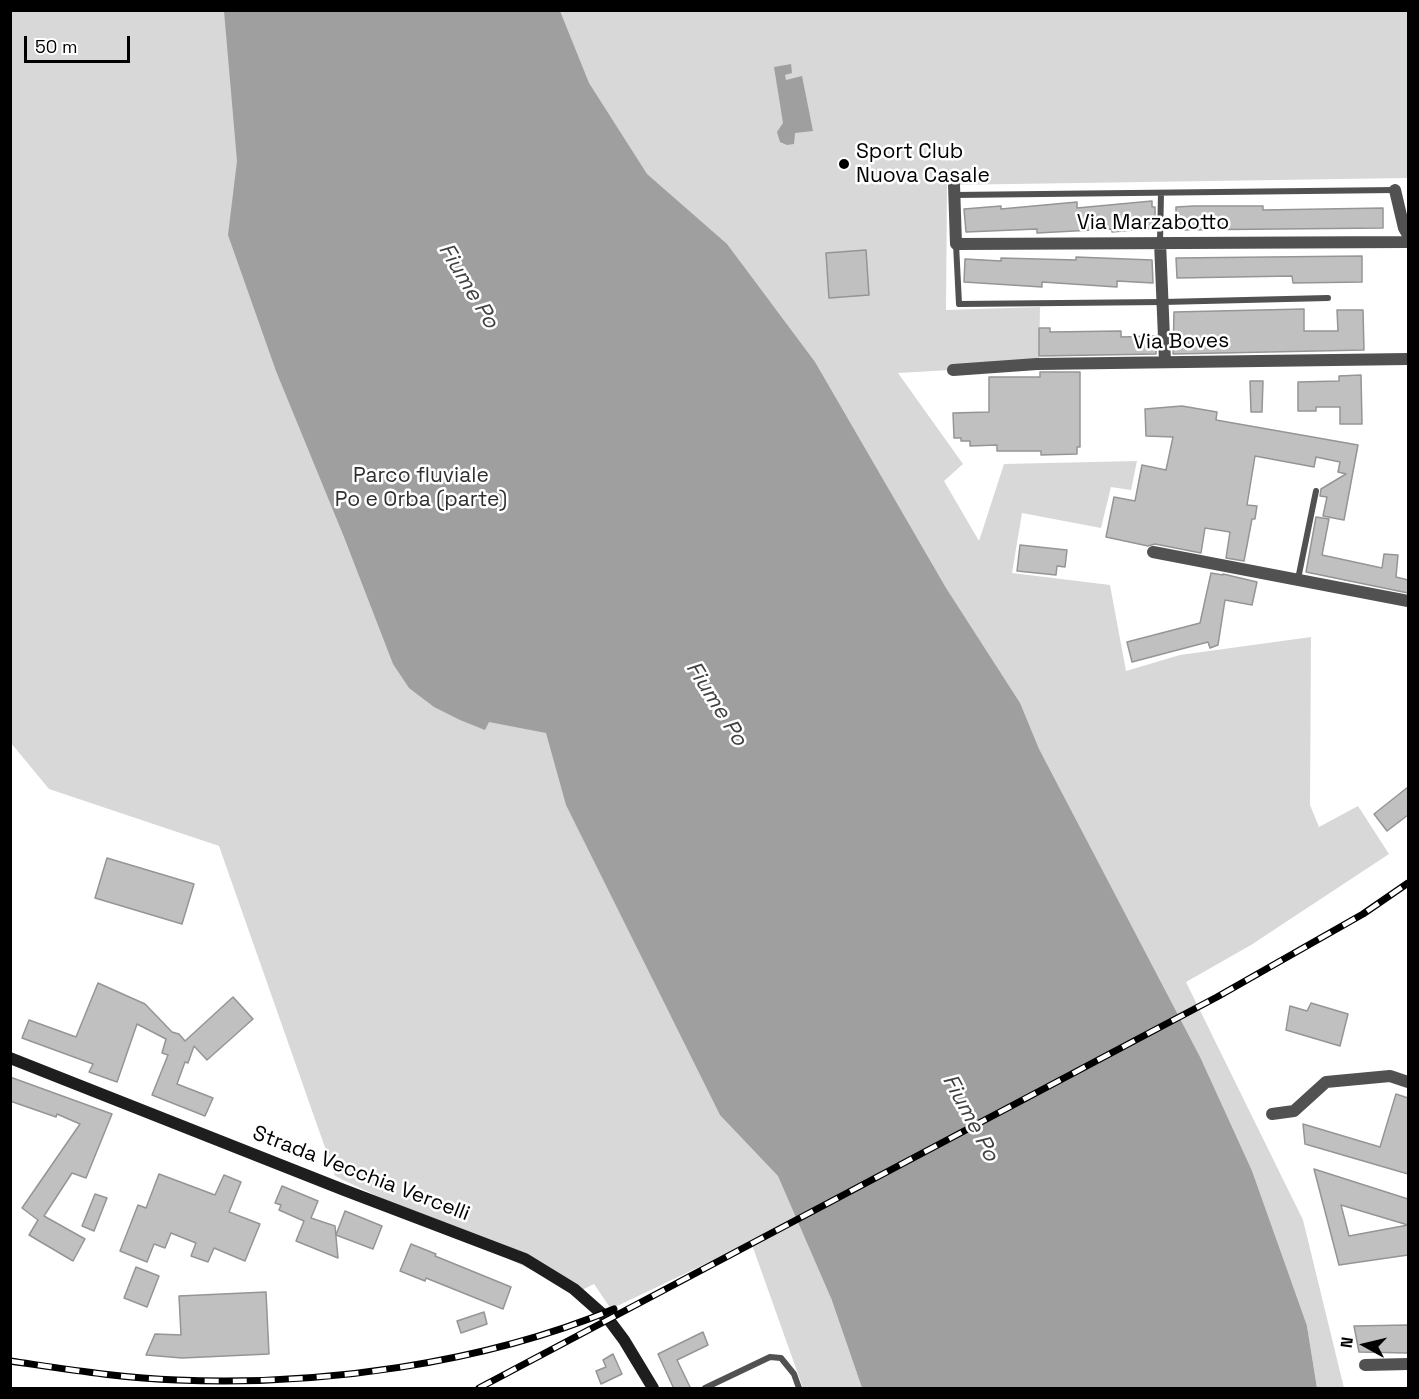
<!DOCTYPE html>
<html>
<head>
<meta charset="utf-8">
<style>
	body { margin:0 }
	#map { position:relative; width:1419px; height:1399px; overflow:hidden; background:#fff; font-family:"Space Grotesk",sans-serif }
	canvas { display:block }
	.frame { position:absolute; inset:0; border:12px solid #000; pointer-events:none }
	.north { position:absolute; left:1335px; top:1315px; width:60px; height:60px; -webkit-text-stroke:4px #fff; paint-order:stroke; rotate:278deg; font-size:16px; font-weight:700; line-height:24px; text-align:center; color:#000 }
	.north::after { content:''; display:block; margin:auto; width:21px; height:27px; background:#000; clip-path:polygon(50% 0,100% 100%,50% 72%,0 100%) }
	.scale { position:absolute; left:24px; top:36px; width:106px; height:27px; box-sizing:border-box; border:3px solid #000; border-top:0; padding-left:8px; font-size:18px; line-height:21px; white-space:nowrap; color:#000; -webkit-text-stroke:4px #fff; paint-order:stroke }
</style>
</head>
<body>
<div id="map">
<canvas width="1419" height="1399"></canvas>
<div class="frame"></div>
<div class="north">N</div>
<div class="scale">50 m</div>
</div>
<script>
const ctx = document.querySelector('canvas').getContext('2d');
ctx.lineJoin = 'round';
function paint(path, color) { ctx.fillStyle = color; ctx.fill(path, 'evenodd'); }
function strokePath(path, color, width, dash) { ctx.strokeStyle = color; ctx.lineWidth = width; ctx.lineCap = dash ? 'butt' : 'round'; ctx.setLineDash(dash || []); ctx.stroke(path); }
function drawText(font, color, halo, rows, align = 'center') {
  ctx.font = font + ' "Space Grotesk",sans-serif'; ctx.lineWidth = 5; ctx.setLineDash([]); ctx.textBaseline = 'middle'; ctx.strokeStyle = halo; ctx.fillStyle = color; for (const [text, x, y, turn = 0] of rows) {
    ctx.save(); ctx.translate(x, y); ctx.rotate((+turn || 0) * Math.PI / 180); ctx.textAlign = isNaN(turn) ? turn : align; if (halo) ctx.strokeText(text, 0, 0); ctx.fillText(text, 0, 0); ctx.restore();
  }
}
const green = new Path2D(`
	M10 11H1408V178L947 185 946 310 1040 307 1039 365 898 373 963 464 944 481 979 541 1004 464 1137 461 1131 490 1111 487 1101 528 1022 513 1012 573 1110 585 1126 671 1180 655 1311 637 1310 805 1319 827 1358 806 1389 854 1251 945 1186 982 1303 1220 1344 1388H1317L1307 1326 831 1298 862 1388H803L751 1242 611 1309 594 1284 578 1292 335 1176 219 846 49 789 11 743Z`);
const water = new Path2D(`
	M224 11H560L589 83 647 174 727 244 815 362 946 588 1020 703 1039 749 1200 1057 1252 1171 1307 1326 1317 1388H862L831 1298 778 1176 720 1115 566 805 546 733 489 722 485 730 460 720 434 707 409 688 393 664 344 537 276 371 228 235 237 161Z
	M791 64 792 73 785 75 786 80 802 76 813 131 795 133 794 144 787 145 780 142 777 132 783 123 774 67Z`);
const building = new Path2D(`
	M1152 201V207H1155V228L1112 232V229L1037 233V229L966 232 964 209 1001 206V209L1077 202V208Z
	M1194 206H1263V210L1383 208V228L1176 230V207Z
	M866 250 869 295 829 298 826 253Z
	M1362 256V282L1293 283 1292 276 1177 278 1176 258Z
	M1076 257 1152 260 1153 283 1117 281V287L1042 282V287L964 282 965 259 1001 261V258L1076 260Z
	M1304 309V331H1338L1337 310H1363L1364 350 1173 354 1174 312Z
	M1039 328H1050V332L1121 331V337L1156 336V354L1039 356Z
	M1040 372H1080V447H1077V454L1041 455V451H997V445L970 446V441H961V438H954L953 413 989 412V377H1040Z
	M1361 375 1362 424H1340V407H1316V411H1298V382L1339 381V376Z
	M1250 381H1263L1262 412H1251Z
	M1182 406 1217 412 1216 420 1358 445 1344 520 1323 516 1327 497 1320 496 1321 489 1346 474 1338 472 1340 462 1316 457 1314 467 1255 456 1247 505 1257 506 1255 519H1252L1244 561 1226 558 1230 532 1205 528 1201 553 1155 544 1148 546 1106 537 1114 497 1135 501 1142 465 1166 470 1173 437 1146 436 1145 409Z
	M1316 517 1329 519 1322 555 1382 568 1384 554 1398 555 1396 577 1408 580V593L1306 572Z
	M1020 545 1067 550 1065 567 1057 566 1056 575 1017 571Z
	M1211 573 1223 575V574L1257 582 1252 605 1225 600 1218 645 1210 648 1208 642 1132 662 1127 642 1200 623Z
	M1408 787V815L1387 831 1374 814Z
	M107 858 194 884 182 924 95 898Z
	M98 983 145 1004 172 1032 179 1034 185 1041 233 997 253 1019 207 1060 194 1046 188 1063 185 1062 177 1084 213 1098 205 1116 152 1095 168 1055 162 1053 166 1039 137 1024 117 1082 89 1072 93 1064 22 1038 29 1020 76 1037Z
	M1311 1003 1348 1014 1340 1046 1286 1030 1290 1006 1307 1011Z
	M10 1077 112 1114 86 1178 72 1173 44 1216 85 1239 73 1261 29 1235 38 1220 22 1208 80 1124 57 1114 56 1117 10 1101Z
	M1396 1094 1408 1098V1174L1305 1144 1303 1124 1380 1147Z
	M1314 1169 1408 1199V1225L1341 1205 1349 1236 1408 1225V1255L1339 1265Z
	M159 1174 215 1195 224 1175 241 1182 229 1212 260 1224 245 1261 214 1248 208 1262 191 1256 196 1243 171 1233 165 1248 154 1244 147 1262 120 1251 138 1205 146 1208Z
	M282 1186 318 1201 311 1218 335 1226 338 1258 296 1241 304 1221 279 1210 281 1205 275 1203Z
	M95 1194 107 1198 94 1231 82 1226Z
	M345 1211 382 1226 373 1249 336 1235Z
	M411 1244 436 1254 435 1256 511 1287 503 1309 426 1278 425 1281 400 1271Z
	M136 1267 159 1276 147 1307 124 1298Z
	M266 1292 269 1354 182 1358 146 1355 155 1334 181 1335 179 1296Z
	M484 1312 487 1324 461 1333 457 1321Z
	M1408 1325V1353L1359 1352 1354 1326Z
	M703 1332 708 1345 677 1360 691 1389H674L658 1354Z
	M613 1354 622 1374 601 1384 596 1371 606 1367 603 1360Z`);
const lane = new Path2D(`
	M954 195 1395 190
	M1160 242 1161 193
	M956 244 959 304 1163 302 1328 298
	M1298 579 1316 491
	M705 1388 770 1357 781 1358 794 1374 799 1388`);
const street = new Path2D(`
	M954 185 956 244 1408 242
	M1395 190 1404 228 1408 235
	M1160 242 1165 362
	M953 370 1037 364 1408 359
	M1153 552 1408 601
	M1272 1114 1294 1111 1326 1082 1390 1076 1408 1082
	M1365 1365 1408 1364`);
const secondary = new Path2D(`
	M10 1058 344 1190 525 1259 574 1289 609 1320 624 1340 653 1388`);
const rail = new Path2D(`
	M10 1361C66 1369 121 1378 177 1380 319 1386 482 1364 614 1309
	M479 1388 1217 997 1363 914 1408 883`);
const markers = [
	[844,164,6,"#000"]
];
const poiNames = [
	["Sport Club",856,152],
	["Nuova Casale",856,176]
];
const streetNames = [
	["Via Marzabotto",1153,223],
	["Via Boves",1181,342,-1],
	["Strada Vecchia Vercelli",361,1174,21]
];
const parkNames = [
	["Parco fluviale",421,476],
	["Po e Orba (parte)",421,500]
];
const waterNames = [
	["Fiume Po",468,286,59],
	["Fiume Po",716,704,58],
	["Fiume Po",970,1118,62]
];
paint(green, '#d8d8d8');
paint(water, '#9f9f9f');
paint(building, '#c0c0c0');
strokePath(building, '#959595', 1.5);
strokePath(lane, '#515151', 6);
strokePath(street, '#515151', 12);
strokePath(secondary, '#1e1e1e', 12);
strokePath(rail, '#000', 7);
strokePath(rail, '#fff', 4.5, [14]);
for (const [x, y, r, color] of markers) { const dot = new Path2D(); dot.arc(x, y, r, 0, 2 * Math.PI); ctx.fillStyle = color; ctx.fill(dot); strokePath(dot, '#fff', 2); }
drawText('21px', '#000', '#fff', poiNames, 'left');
drawText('21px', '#000', '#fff', streetNames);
drawText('21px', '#2f2f2f', '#fff', parkNames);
drawText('italic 22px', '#404040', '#fff', waterNames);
</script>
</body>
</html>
